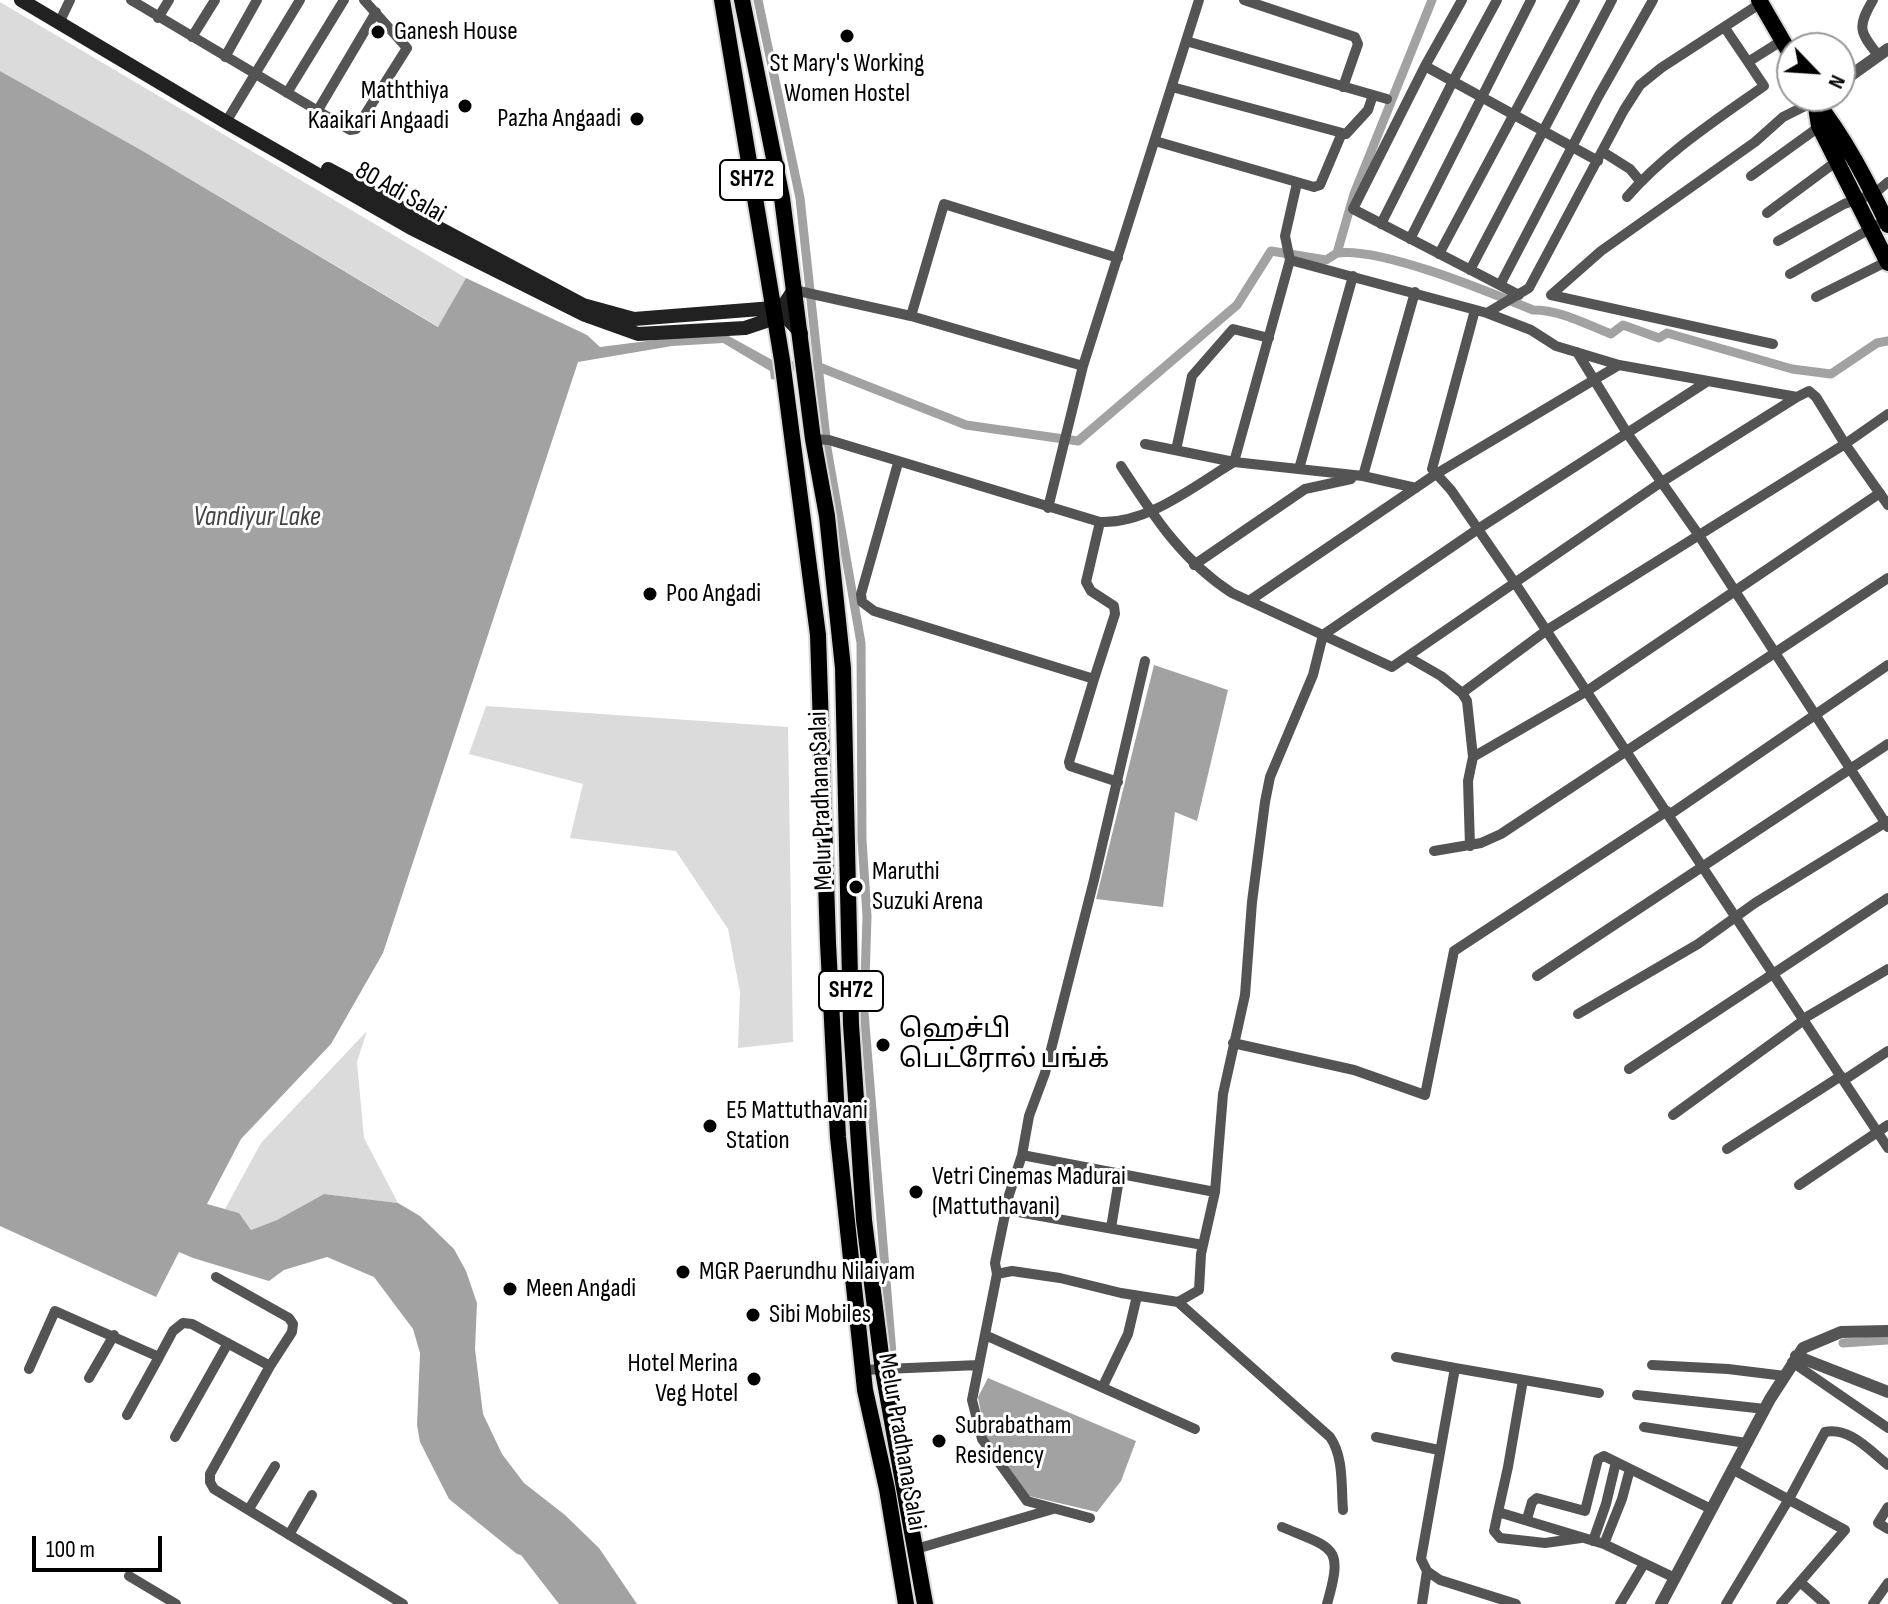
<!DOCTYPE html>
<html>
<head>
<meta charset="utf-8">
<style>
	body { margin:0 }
	#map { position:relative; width:1888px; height:1604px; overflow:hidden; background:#fff; font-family:"Sofia Sans Condensed",sans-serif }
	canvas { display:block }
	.north { position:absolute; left:1776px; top:32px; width:80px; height:80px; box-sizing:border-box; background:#fff; border:2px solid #999; border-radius:50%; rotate:115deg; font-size:22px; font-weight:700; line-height:32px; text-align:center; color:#000 }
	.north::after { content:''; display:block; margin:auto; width:28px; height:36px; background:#000; clip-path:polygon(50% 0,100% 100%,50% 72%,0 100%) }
	.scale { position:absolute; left:32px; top:1536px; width:130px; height:36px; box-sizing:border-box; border:4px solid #000; border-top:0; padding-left:10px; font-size:24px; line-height:28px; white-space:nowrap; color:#000; -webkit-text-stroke:6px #fff; paint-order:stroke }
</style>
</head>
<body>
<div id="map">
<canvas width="1888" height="1604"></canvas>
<div class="north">N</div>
<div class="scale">100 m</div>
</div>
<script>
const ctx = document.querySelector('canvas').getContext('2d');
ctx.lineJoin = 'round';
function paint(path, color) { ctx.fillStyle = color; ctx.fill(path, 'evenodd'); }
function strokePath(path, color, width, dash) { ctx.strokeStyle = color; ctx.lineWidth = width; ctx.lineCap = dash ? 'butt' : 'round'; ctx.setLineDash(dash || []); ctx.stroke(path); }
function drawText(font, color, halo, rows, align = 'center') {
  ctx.font = font + ' "Sofia Sans Condensed","Noto Sans Tamil",sans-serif'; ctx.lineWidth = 6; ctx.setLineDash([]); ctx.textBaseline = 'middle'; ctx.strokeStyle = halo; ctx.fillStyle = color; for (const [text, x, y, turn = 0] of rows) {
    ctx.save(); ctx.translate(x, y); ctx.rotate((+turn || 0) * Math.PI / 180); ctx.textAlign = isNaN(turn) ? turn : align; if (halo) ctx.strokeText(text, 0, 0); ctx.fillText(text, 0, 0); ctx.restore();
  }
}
const green = new Path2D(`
	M0 2 466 278 439 327 141 150 0 71Z
	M486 706 788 727 793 1042 738 1048 740 992 728 929 676 851 570 838 583 784 469 754Z
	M367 1031 357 1062 364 1138 398 1203 324 1194 277 1220 251 1230 239 1213 225 1209 261 1143Z`);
const water = new Path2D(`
	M0 71 141 150 438 327 466 278 587 335 600 347 671 338 727 335 776 362 779 380 771 379 770 371 723 343 672 346 578 362 383 953 331 1044 241 1139 207 1204 239 1213 251 1230 277 1220 324 1194 398 1203 420 1216 454 1249 466 1271 477 1303 475 1349 483 1414 502 1454 524 1483 565 1515 599 1548 637 1604H559L521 1555 517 1554 449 1499 420 1442 417 1425 420 1353 413 1329 374 1277 327 1257 284 1270 269 1281 193 1258 179 1252 156 1297 0 1226Z
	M1154 665 1228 690 1197 821 1175 812 1163 907 1096 899Z
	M988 1378 1136 1441 1121 1481 1097 1512 1029 1496 985 1435 978 1397Z`);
const canal = new Path2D(`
	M758 0 800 198 827 448 861 643 862 840 867 916 864 1012 893 1366
	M1337 253C1382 247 1489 292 1533 310 1561 310 1585 324 1611 334L1623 325 1659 338 1667 333 1792 369 1831 374 1877 343 1888 341
	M781 365 819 367 966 425 1078 441 1237 305 1271 251 1326 260 1337 253 1354 194 1432 0
	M1843 1343 1888 1340`);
const minor = new Path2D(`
	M131 0 350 130 356 129 407 48 364 0
	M1244 0 1355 37 1358 44 1343 87
	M1462 0 1425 66 1353 209 1519 295
	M1873 0C1857 27 1859 32 1879 56
	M158 18 169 0
	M59 23 70 0
	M1725 28 1748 62 1783 40
	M192 37 215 0
	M1186 41 1387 99
	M225 57 257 0
	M1425 66 1598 161
	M1172 87 1346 134 1368 110 1373 95
	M287 93 344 0
	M318 110 376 12
	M226 122 300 0
	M1155 141 1314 187 1320 185 1342 133
	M1603 152 1630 169 1640 181
	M1751 176 1823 124
	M1627 197C1665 153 1716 120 1764 86L1748 62
	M1767 213 1841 158
	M1381 224 1453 81 1497 0
	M1410 239 1531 0
	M1778 241 1844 204 1874 194 1888 182
	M1439 254 1575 0
	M1290 260 1285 236 1297 183
	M1470 270 1612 0
	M1790 274 1886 220
	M1500 285 1598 97 1653 0
	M794 290 911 316 1083 366 1199 0
	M1415 292 1363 476 1416 488
	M1551 295 1601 251 1755 142 1783 117 1815 101
	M1551 295 1773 344
	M1816 297 1888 261
	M1475 310 1432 469 1451 490 1515 583 1888 1148
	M911 316 944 204 1118 258
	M1577 352 1627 433 1698 534 1888 827
	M1797 397 1809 391 1816 397 1845 444 1888 505
	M813 439 829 440 1100 522C1148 524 1194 486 1234 462L1290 260 1487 313 1529 288 1624 110 1640 85 1661 68 1761 3
	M1145 444 1234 462 1363 476
	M1176 450 1192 376 1233 329 1269 338
	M898 463 861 594 862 602 874 611 1094 679 1069 762 1070 766 1118 782
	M1121 466C1153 515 1182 561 1232 593L1392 667 1660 483 1797 397 1619 365 1556 346 1531 330 1487 313
	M1299 469 1353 276
	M1048 508 1083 366
	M1194 565 1305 489 1351 479
	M1249 601 1436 474 1619 365
	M1408 657 1441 676 1462 693 1467 701 1473 757 1468 781 1470 846
	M1094 679 1115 614 1114 606 1091 591 1086 582 1100 522
	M1462 693 1547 630 1845 444 1888 414
	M1473 757 1587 691 1880 493
	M1669 815 1888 665
	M1434 851 1481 843 1501 834 1888 578
	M1537 976 1888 744
	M1578 1014 1698 944 1755 903 1888 821
	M1803 1019 1888 969
	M1233 1043 1354 1070 1425 1095 1454 951 1667 811
	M1629 1069 1888 898
	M1844 1080 1888 1051
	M1673 1115 1804 1020
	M1727 1149 1841 1076
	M1022 1155 1215 1192
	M1799 1185 1888 1125
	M1007 1210 1203 1245
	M1111 1228 1120 1173
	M997 1274 995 1263 1009 1195 1022 1155 1029 1116 1045 1073 1094 880 1145 661
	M216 1277 289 1318 293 1324 292 1332 270 1366 210 1474V1482L214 1489 403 1604
	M1178 1302 1330 1437C1344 1457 1341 1486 1343 1510
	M985 1335 1195 1429
	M1396 1357 1455 1368 1421 1559 1427 1571 1440 1580 1516 1604
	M1792 1362 1888 1428
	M1652 1365 1728 1369 1785 1376
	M1455 1368 1599 1393
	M29 1369 55 1311 159 1357 173 1331 183 1323 192 1324 270 1366
	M862 1370 979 1365
	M89 1378 114 1335
	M1523 1380 1508 1467 1498 1512 1604 1544 1675 1578
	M1103 1386 1128 1334 1137 1296
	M1637 1395 1765 1409
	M127 1415 159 1357
	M1644 1427 1746 1443
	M175 1437 228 1343
	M1376 1437 1439 1450
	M1732 1469 1845 1530 1800 1582
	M1888 1507 1878 1523 1888 1529
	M249 1509 275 1466
	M1498 1512 1494 1531 1500 1538 1545 1543 1581 1538
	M1090 1518 1027 1501 982 1439 972 1400 997 1274 1012 1271 1060 1278 1121 1293 1178 1302 1199 1290 1201 1254 1215 1192 1223 1094 1245 995 1252 902 1265 802 1270 777 1313 675 1323 635 1478 529 1708 381
	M1527 1519 1532 1502 1537 1498 1585 1511 1598 1459 1604 1456 1711 1509
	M1282 1527C1334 1549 1344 1545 1327 1604
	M289 1535 312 1495
	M1593 1541 1606 1504 1616 1462
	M1604 1544 1622 1499 1630 1469
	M916 1549 1053 1509
	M129 1576 176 1604
	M1422 1604 1427 1571
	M1620 1604 1644 1564
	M1726 1604 1789 1499 1825 1432C1850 1427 1870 1451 1888 1465
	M1781 1604 1800 1582 1825 1604
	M1873 1604 1888 1583`);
const tertiary = new Path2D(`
	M1840 83 1888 49
	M1796 1356 1888 1392
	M1661 1604 1770 1399 1803 1348 1841 1332 1888 1331`);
const secondary = new Path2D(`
	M21 0 226 122 411 228 585 315 638 334 745 328 775 318 794 290
	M328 169 583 305 634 319 773 308 780 311 801 333`);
const primary = new Path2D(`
	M722 0 782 360 818 635 828 943 838 1137 865 1390 887 1489 906 1604
	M742 0 782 198 813 439 827 516 843 668 851 1024 864 1220 883 1371 925 1604
	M1759 0 1792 57
	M1814 99C1845 138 1867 181 1888 225
	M1815 101 1819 126 1888 263`);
const markers = [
	[378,32,8,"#000"],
	[847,36,8,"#000"],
	[465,106,8,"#000"],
	[637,119,8,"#000"],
	[650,594,8,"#000"],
	[856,887,8,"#000"],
	[883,1045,8,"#000"],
	[710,1126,8,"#000"],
	[916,1192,8,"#000"],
	[683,1272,8,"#000"],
	[510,1289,8,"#000"],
	[753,1315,8,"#000"],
	[754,1379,8,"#000"],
	[939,1441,8,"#000"]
];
const shields = [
	[752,180,64],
	[851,991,64]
];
const shieldNames = [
	["SH72",752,180],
	["SH72",851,991]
];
const poiNames = [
	["Ganesh House",394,32],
	["St Mary's Working",847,64,"center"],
	["Women Hostel",847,94,"center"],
	["Maththiya",449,91,"right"],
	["Kaaikari Angaadi",449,121,"right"],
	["Pazha Angaadi",621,119,"right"],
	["Poo Angadi",666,594],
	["Maruthi",872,872],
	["Suzuki Arena",872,902],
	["ஹெச்பி",899,1030],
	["பெட்ரோல் பங்க்",899,1060],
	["E5 Mattuthavani",726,1111],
	["Station",726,1141],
	["Vetri Cinemas Madurai",932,1177],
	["(Mattuthavani)",932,1207],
	["MGR Paerundhu Nilaiyam",699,1272],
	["Meen Angadi",526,1289],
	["Sibi Mobiles",769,1315],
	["Hotel Merina",738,1364,"right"],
	["Veg Hotel",738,1394,"right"],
	["Subrabatham",955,1426],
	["Residency",955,1456]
];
const streetNames = [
	["80 Adi Salai",400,193,29],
	["Melur Pradhana Salai",822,801,-92],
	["Melur Pradhana Salai",901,1442,80]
];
const waterNames = [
	["Vandiyur Lake",257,518]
];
paint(green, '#dbdbdb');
paint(water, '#a2a2a2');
strokePath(canal, '#a2a2a2', 9);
strokePath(primary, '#dbdbdb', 20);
strokePath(minor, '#545454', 10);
strokePath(tertiary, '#545454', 12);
strokePath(secondary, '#212121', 14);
strokePath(primary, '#000', 16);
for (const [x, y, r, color] of markers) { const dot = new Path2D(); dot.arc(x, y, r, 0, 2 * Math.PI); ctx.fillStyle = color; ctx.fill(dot); strokePath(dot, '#fff', 3); }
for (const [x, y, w] of shields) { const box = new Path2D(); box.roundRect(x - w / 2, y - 20, w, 40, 6); ctx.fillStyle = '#fff'; ctx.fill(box); strokePath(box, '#000', 2); }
drawText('bold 24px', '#000', null, shieldNames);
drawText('26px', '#000', '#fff', poiNames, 'left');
drawText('26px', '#000', '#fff', streetNames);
drawText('italic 28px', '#434343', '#fff', waterNames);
</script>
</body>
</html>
